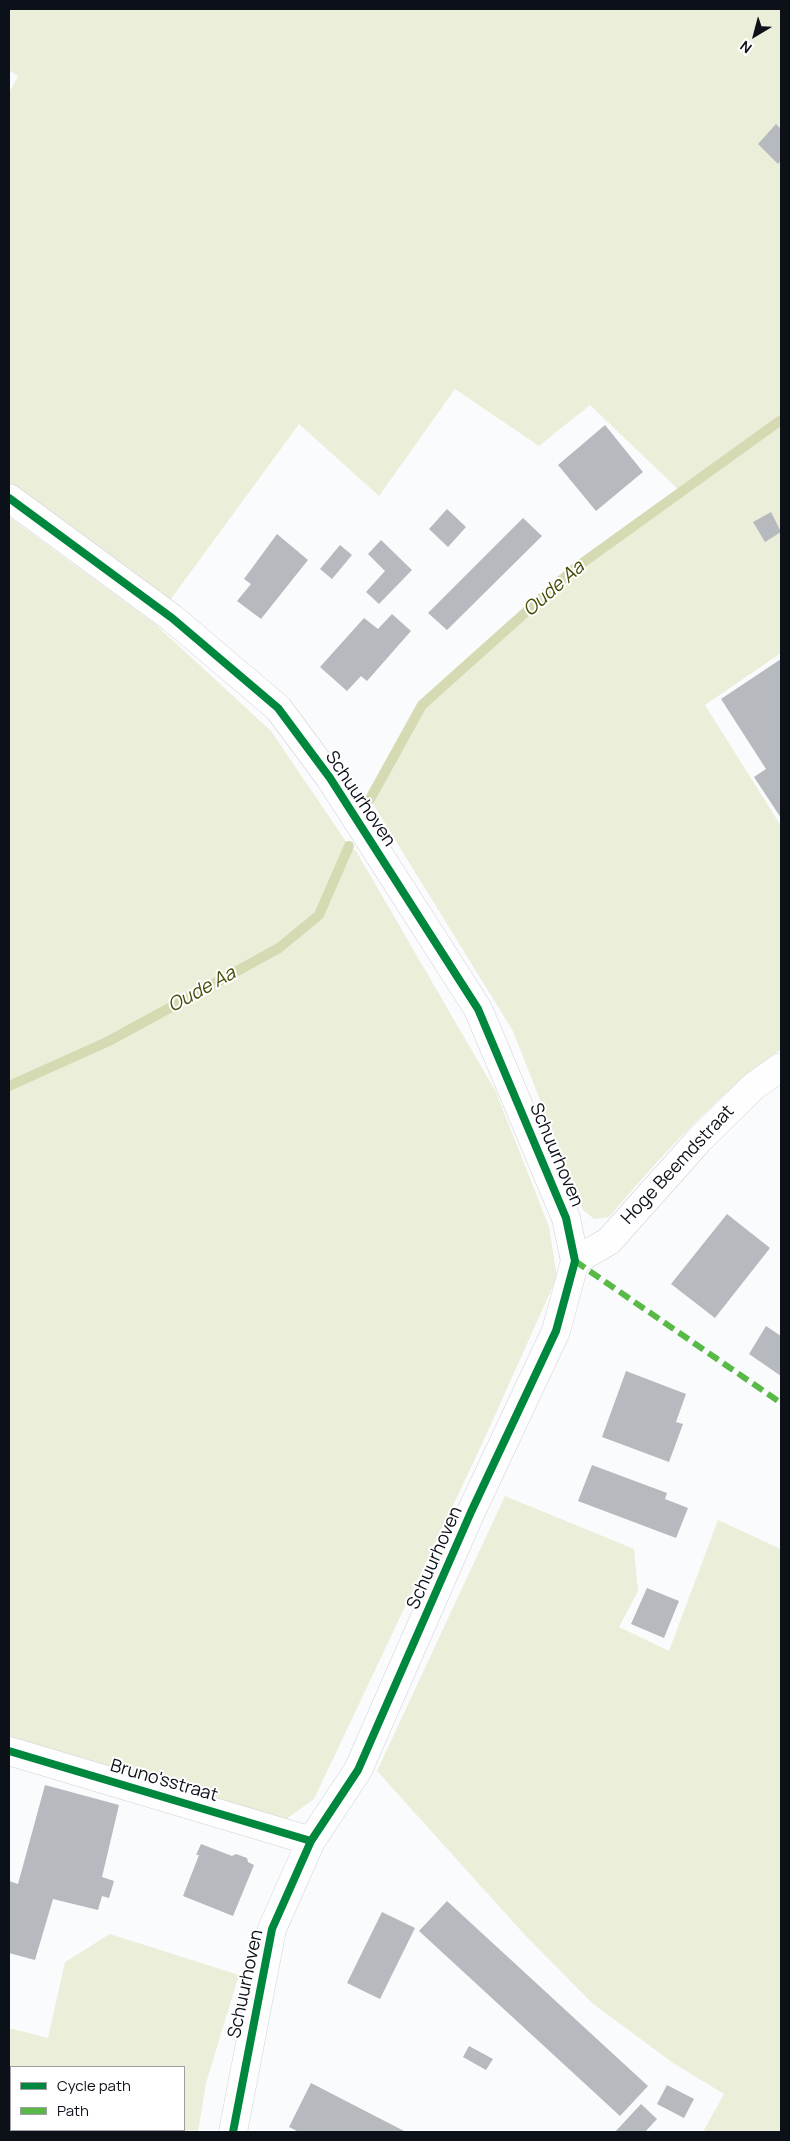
<!DOCTYPE html>
<html>
<head>
<meta charset="utf-8">
<style>
	body { margin:0 }
	#map { position:relative; width:790px; height:2141px; overflow:hidden; background:#f9fbfd; font-family:Manrope,sans-serif }
	canvas { display:block }
	.frame { position:absolute; inset:0; border:10px solid #0c1019; pointer-events:none }
	.legend { position:absolute; left:10px; top:2066px; width:175px; height:65px; box-sizing:border-box; background:#fff; border:1px solid #9e9fa3; margin:0; padding:6px 9px; list-style:none; font-size:15px; color:#0c1019 }
	.legend li { display:flex; align-items:center; gap:10px; height:25px }
	.legend b { width:25px; border:1px solid #9e9fa3 }
	.north { position:absolute; left:730px; top:10px; width:50px; height:50px; -webkit-text-stroke:4px #fff; paint-order:stroke; rotate:217deg; font-size:14px; font-weight:700; line-height:20px; text-align:center; color:#0c1019 }
	.north::after { content:''; display:block; margin:auto; width:18px; height:22px; background:#0c1019; clip-path:polygon(50% 0,100% 100%,50% 72%,0 100%) }
</style>
</head>
<body>
<div id="map">
<canvas width="790" height="2141"></canvas>
<div class="frame"></div>
<ul class="legend">
<li><b style="height:6px;background:#00873e"></b>Cycle path</li>
<li><b style="height:6px;background:#58b947"></b>Path</li>
</ul>
<div class="north">N</div>
</div>
<script>
const ctx = document.querySelector('canvas').getContext('2d');
ctx.lineJoin = 'round';
function paint(path, color) { ctx.fillStyle = color; ctx.fill(path, 'evenodd'); }
function strokePath(path, color, width, dash) { ctx.strokeStyle = color; ctx.lineWidth = width; ctx.lineCap = dash ? 'butt' : 'round'; ctx.setLineDash(dash || []); ctx.stroke(path); }
function drawText(font, color, halo, rows, align = 'center') {
  ctx.font = font + ' Manrope,sans-serif'; ctx.lineWidth = 4; ctx.setLineDash([]); ctx.textBaseline = 'middle'; ctx.strokeStyle = halo; ctx.fillStyle = color; for (const [text, x, y, turn = 0] of rows) {
    ctx.save(); ctx.translate(x, y); ctx.rotate((+turn || 0) * Math.PI / 180); ctx.textAlign = isNaN(turn) ? turn : align; if (halo) ctx.strokeText(text, 0, 0); ctx.fillText(text, 0, 0); ctx.restore();
  }
}
const green = new Path2D(`
	M9 9H781V653L705 705 781 826V1049C715 1096 662 1155 609 1217L594 1219 583 1210 513 1031 370 799 422 705 574 569 682 493 590 405 539 446 455 389 379 496 299 424 168 603 9 487V93L18 76 9 70Z
	M9 517 155 624 271 731 349 846 356 851 496 1092 549 1227 557 1277 482 1444 314 1799 285 1820 9 1739Z
	M505 1496 634 1549 638 1591 619 1627 669 1651 718 1520 781 1549V2132H703L724 2094 673 2063 592 2003 524 1934 377 1771Z
	M110 1934 239 1975 206 2083 198 2132H9V2028L48 2038 65 1962ZM11 2067H184V2130H11Z`);
const stream = new Path2D(`
	M370 799 422 705 574 569 781 420
	M9 1086 109 1041 279 948 319 915 349 846`);
const building = new Path2D(`
	M776 124 781 129V160L778 164 758 144Z
	M605 425 643 472 596 511 558 465Z
	M447 509 466 527 448 547 429 529Z
	M771 512 781 532 765 542 753 522Z
	M523 518 542 536 447 630 428 613Z
	M277 534 308 560 261 619 237 601 251 584 244 579Z
	M381 540 412 570 379 604 366 592 385 571 368 554Z
	M340 545 352 555 332 579 320 569Z
	M392 614 411 631 367 681 361 676 347 691 320 667 364 618 378 629Z
	M781 659V818L754 777 766 769 721 699Z
	M727 1214 770 1248 715 1318 671 1284Z
	M766 1326 781 1336V1376L749 1354Z
	M626 1371 686 1394 676 1422 683 1424 669 1462 602 1437Z
	M592 1465 667 1493 665 1499 688 1508 676 1538 578 1501Z
	M647 1588 679 1601 664 1638 631 1624Z
	M45 1785 119 1805 102 1877 114 1881 109 1898 102 1896 98 1910 53 1899 35 1960 9 1953V1881L18 1884Z
	M201 1844 232 1856 236 1854 247 1858 248 1862 254 1865 233 1916 183 1896 199 1855H196Z
	M447 1901 648 2086 620 2116 419 1931Z
	M382 1912 415 1928 380 1999 347 1983Z
	M469 2046 493 2059 486 2070 463 2057Z
	M311 2083 406 2132H299L289 2127Z
	M667 2085 694 2099 684 2118 657 2104Z
	M641 2104 657 2119 645 2132H615Z`);
const minor = new Path2D(`
	M9 498 172 618 278 708 330 778 478 1009 566 1218 575 1261 556 1331 471 1512 358 1770 311 1841 272 1929 233 2132
	M575 1261 609 1241 699 1140 754 1086 781 1067
	M9 1751 311 1841`);
const quiet = new Path2D(`
	M575 1261 781 1403`);
const cycleway = new Path2D(`
	M9 498 172 618 278 708 330 778 478 1009 566 1218 575 1261 556 1331 471 1512 358 1770 311 1841 272 1929 233 2132
	M9 1751 311 1841`);
const streetNames = [
	["Schuurhoven",360,799,56],
	["Schuurhoven",556,1155,67],
	["Hoge Beemdstraat",678,1165,-47],
	["Schuurhoven",435,1558,-66],
	["Bruno'sstraat",164,1781,16],
	["Schuurhoven",246,1984,-78]
];
const waterNames = [
	["Oude Aa",554,589,-41],
	["Oude Aa",202,990,-29]
];
paint(green, '#ebefd9');
strokePath(stream, '#d5dab3', 10);
paint(building, '#b6b9be');
strokePath(minor, '#ced1d7', 29);
strokePath(minor, '#fefeff', 28);
strokePath(quiet, '#58b947', 6, [12, 6]);
strokePath(cycleway, '#00873e', 8);
drawText('18px', '#0c1019', '#fff', streetNames);
drawText('italic 19px', '#484c07', '#fff', waterNames);
</script>
</body>
</html>
